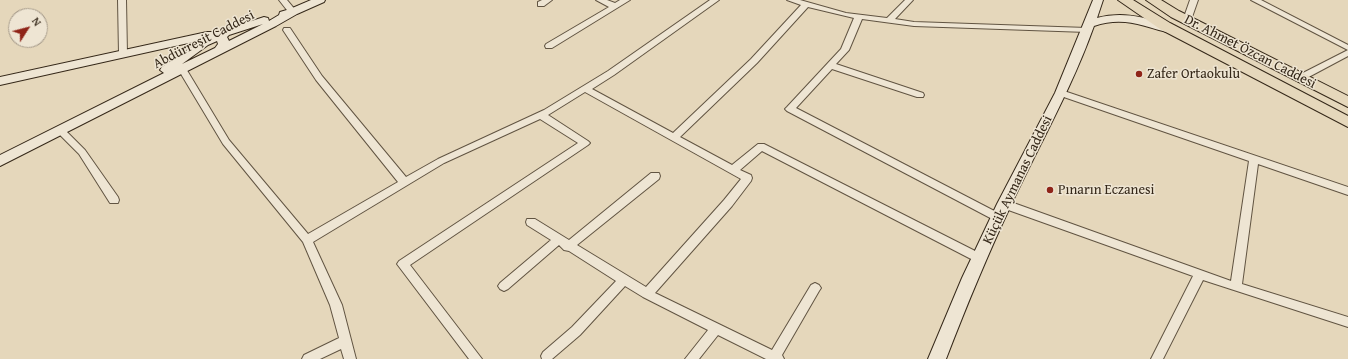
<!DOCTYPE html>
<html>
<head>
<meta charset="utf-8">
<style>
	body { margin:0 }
	#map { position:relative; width:1348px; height:359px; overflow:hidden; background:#e5d7bb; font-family:"Gentium Book Plus",serif }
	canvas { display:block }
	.north { position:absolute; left:8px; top:8px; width:40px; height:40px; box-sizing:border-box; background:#eee5d3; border:1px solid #a49989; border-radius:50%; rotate:54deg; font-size:11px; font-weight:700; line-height:16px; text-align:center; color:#352819 }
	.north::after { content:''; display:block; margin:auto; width:14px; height:18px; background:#8f2418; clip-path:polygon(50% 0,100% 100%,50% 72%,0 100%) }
</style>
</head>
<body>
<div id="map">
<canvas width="1348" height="359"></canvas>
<div class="north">N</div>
</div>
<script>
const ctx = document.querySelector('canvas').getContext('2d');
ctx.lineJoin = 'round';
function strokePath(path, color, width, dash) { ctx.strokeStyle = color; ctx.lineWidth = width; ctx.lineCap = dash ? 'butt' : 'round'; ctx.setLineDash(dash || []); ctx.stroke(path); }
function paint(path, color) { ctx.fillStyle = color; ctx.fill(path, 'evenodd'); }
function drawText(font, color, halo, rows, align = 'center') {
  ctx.font = font + ' "Gentium Book Plus",serif'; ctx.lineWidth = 3; ctx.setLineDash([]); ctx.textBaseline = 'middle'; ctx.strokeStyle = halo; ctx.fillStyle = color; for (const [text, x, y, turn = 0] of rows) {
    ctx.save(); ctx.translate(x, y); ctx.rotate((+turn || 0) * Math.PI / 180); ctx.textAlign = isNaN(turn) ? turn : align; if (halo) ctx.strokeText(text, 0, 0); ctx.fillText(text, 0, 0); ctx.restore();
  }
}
const street = new Path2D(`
	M118 0H126L127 54 123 57 119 54Z
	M279 0H287L297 12 296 14H290Z
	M542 0H552L544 6H538V2Z
	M596 0H607L615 3 620 0H630L552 48H546L545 46 546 44 609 7Z
	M710 0H719L614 75 592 89 673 133 751 59 801 5 787 0H800L846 13 887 18 905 0H913L895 19 914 22 1087 28 1091 30 1087 32 914 26 862 19 849 50 836 64 923 93 924 95 923 97H917L832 69 796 108 1002 215 1003 218 1002 221 998 222 787 111 785 109 787 107 841 49 854 18 808 7 757 63 680 137 732 165 758 144H764L983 255 984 258 983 261 979 262 975 261 762 151 740 170 751 175 752 178 751 181 732 206 655 293 772 350 811 285 815 283 819 285 821 288 819 291 782 355 784 359H766L718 335 699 359H685L708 330 643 297 625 286 580 335 552 359H542L541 356 543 352 572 327 616 281 569 251 564 250 559 245 508 289 504 291 500 289 498 286 500 283 551 240 527 225 526 222 527 219H535L569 240 651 173H659L660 176 659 179 577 245 646 287 724 200 741 179 585 92 548 115 588 141 590 143 588 145 410 265 482 359H469L397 264 399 261 578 143 540 119 444 163 313 242 342 305 356 359H344L341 349 320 359H302L304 355 339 338 330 305 303 242 223 144 178 69 179 67H185L229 140 308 234 398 182 316 80 283 30 284 28H290L322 76 406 177 438 159 544 110 608 71Z
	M1190 0H1198L1191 20 1187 22 1183 20Z
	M1251 0H1261L1348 45V56L1303 80H1297L1296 78 1297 76 1348 50Z
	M1061 90 1348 187V195L1258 164 1242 284 1348 317V327L1203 280 1163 359H1151L1193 276 1000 207 999 204 1000 201H1008L1231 281 1249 161 1058 95 1057 93Z
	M61 128 64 129 85 150 118 197 119 200 118 203H110L79 154 56 131Z`);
const secondary = new Path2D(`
	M311 0H325L324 2 297 14 276 26 0 166V155L164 73 160 70 162 67 202 40 0 85V77L207 32H218L264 17 268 18 269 21 279 15 280 12 290 9ZM263 24 229 41 227 37 229 35ZM217 41 218 44 215 48 182 64 208 45Z
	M1093 0H1103L1097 18C1120 12 1140 16 1162 23 1167 25 1173 26 1176 30L1174 32 1170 33C1142 26 1124 16 1094 26 1072 88 1039 145 1011 205 987 256 966 307 946 359H928L962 278 997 204 1055 93Z`);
const primary = new Path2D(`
	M1118 0H1133L1170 23 1348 116V127L1160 29Z
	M1146 0H1161L1179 11 1348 96V107L1171 17Z`);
const markers = [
	[1139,74,4,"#8f2418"],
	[1050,190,4,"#8f2418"]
];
const streetNames = [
	["Abdürreşit Caddesi",204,40,-27],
	["Dr. Ahmet Özcan Caddesi",1250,52,27],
	["Küçük Aymanas Caddesi",1018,180,-64]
];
const poiNames = [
	["Zafer Ortaokulu",1147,74],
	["Pınarın Eczanesi",1058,190]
];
strokePath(street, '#615442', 2);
strokePath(secondary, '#352819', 2);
strokePath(primary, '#352819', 2);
paint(street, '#eee5d3');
paint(secondary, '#eee5d3');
paint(primary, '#e5d7bb');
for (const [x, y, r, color] of markers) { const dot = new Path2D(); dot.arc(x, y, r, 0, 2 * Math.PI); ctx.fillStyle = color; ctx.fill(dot); strokePath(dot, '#eee5d3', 1.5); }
drawText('14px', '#352819', '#eee5d3', streetNames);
drawText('14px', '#352819', '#eee5d3', poiNames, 'left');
</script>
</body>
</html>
